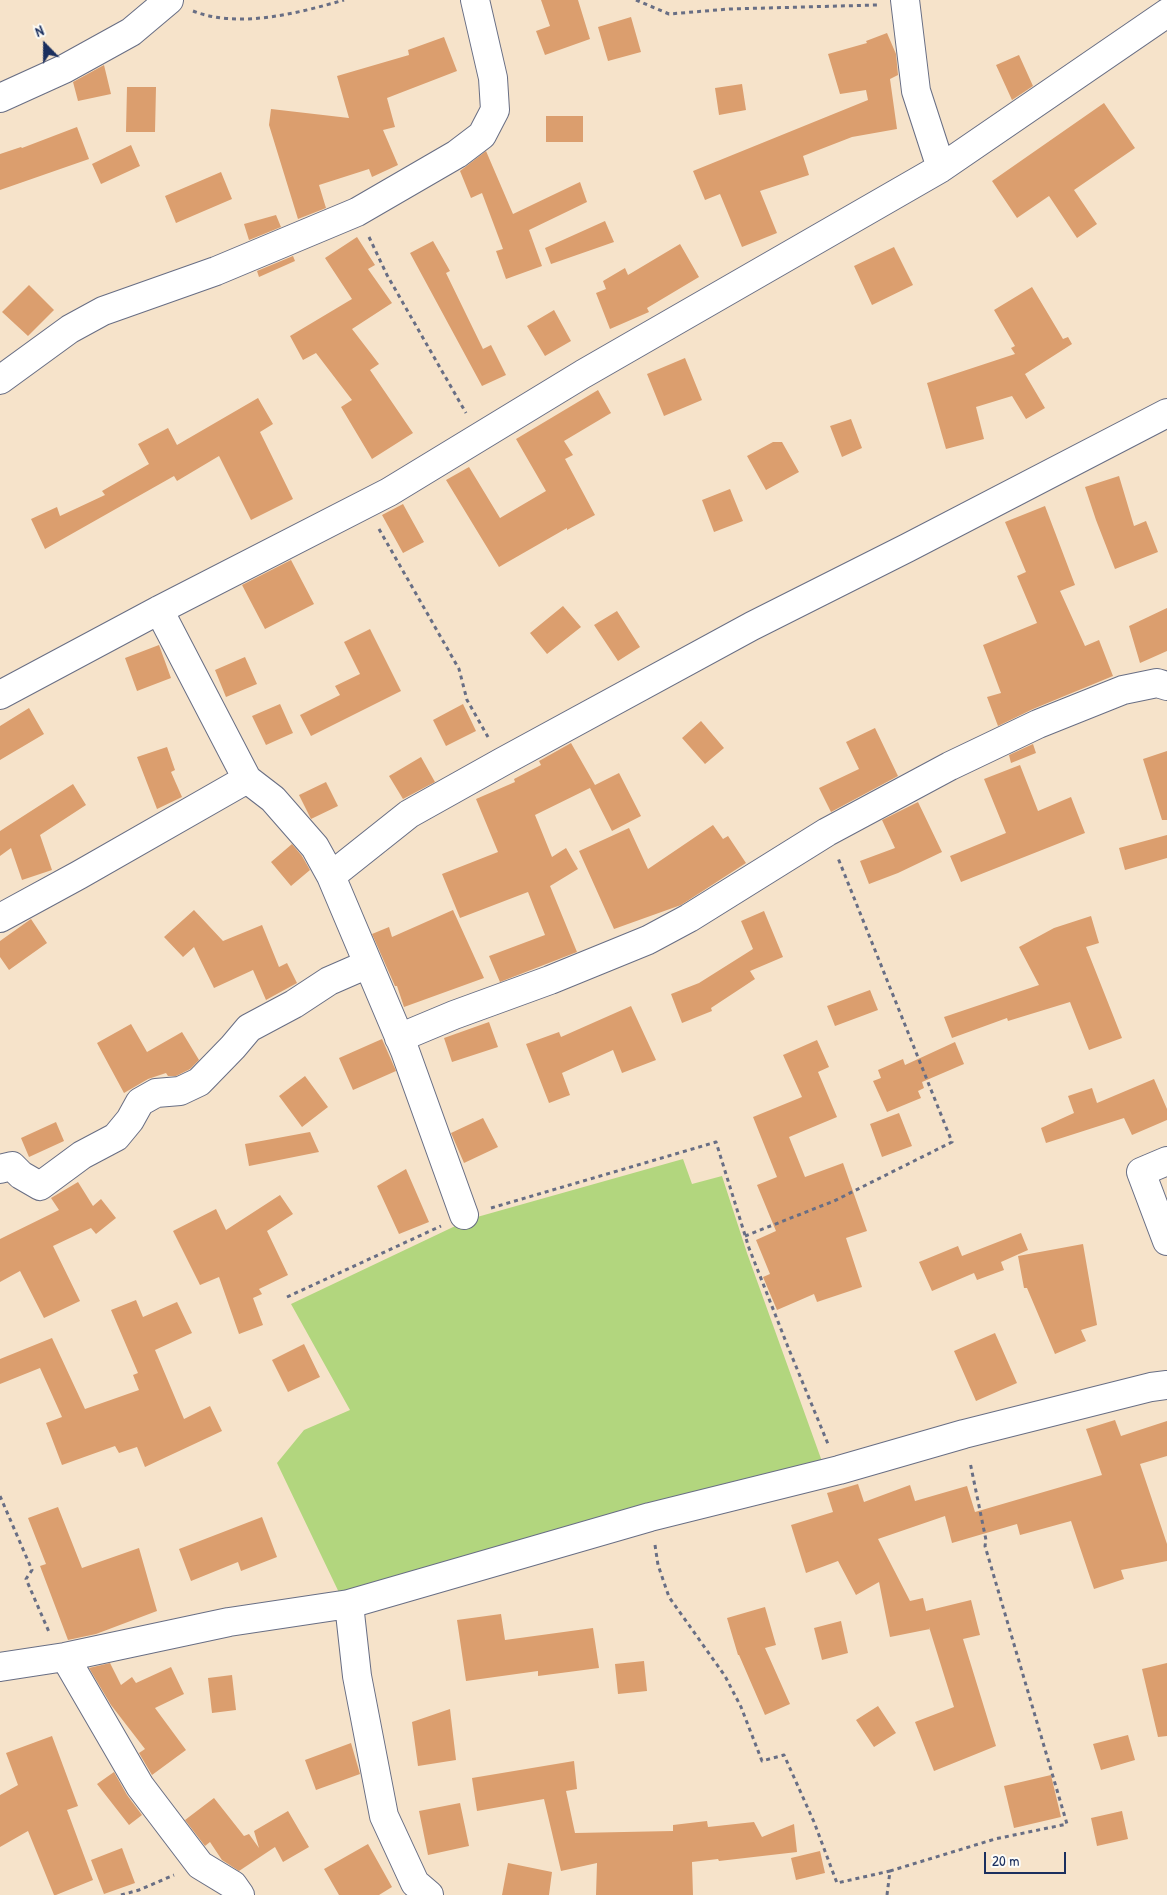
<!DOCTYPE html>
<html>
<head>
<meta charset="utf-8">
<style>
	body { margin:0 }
	#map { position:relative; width:1167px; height:1895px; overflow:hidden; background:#f6e3ca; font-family:"Patrick Hand",sans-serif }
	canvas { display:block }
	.north { position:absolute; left:20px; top:20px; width:50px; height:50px; -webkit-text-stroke:4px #fdfcf7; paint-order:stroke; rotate:338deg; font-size:14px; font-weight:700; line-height:20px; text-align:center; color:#1b2f5e }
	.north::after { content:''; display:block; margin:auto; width:18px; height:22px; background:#1b2f5e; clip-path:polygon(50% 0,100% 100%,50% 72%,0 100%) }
	.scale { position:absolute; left:984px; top:1852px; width:82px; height:22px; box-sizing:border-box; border:2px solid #1b2f5e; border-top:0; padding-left:6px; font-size:15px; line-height:18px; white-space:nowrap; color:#1b2f5e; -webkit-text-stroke:4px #fdfcf7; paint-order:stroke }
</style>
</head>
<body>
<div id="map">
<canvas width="1167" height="1895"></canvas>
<div class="north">N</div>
<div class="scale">20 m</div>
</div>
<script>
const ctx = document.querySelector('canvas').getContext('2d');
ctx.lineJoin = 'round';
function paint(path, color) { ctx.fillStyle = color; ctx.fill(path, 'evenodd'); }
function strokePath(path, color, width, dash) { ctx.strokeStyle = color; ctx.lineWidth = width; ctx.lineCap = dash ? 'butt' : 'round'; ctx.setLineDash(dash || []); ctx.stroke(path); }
const green = new Path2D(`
	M683 1159 692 1184 722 1176 747 1253 824 1467 344 1603 277 1463 304 1430 350 1410 291 1304 470 1219Z`);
const building = new Path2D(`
	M541 0H578L590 39 545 55 536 31 550 26Z
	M631 17 641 52 608 61 598 27Z
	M887 33 896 54 898 75 890 79 897 129 852 137 803 156 809 175 760 191 777 233 742 247 720 194 705 200 693 171 868 100 866 90 840 94 828 54 867 43 866 41Z
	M444 37 457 71 387 98 395 127 383 130 398 165 372 177 369 169 319 185 326 208 298 219 269 125 271 109 349 118 337 76 409 55 408 50Z
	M1019 55 1033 86 1012 100 996 65Z
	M104 65 111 94 78 101 73 82Z
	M742 84 746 110 719 115 715 88Z
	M127 87H156L155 132H126Z
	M1104 103 1135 148 1074 190 1097 224 1077 238 1049 196 1017 218 992 181Z
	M546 116H583V142H546Z
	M77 127 89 159 0 190V154L21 147 22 148Z
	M131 145 140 166 101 184 92 164Z
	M486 151 513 214 580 182 587 202 529 230 542 266 506 279 496 251 503 249 482 193 471 198 460 171Z
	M221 172 232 199 176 223 165 196Z
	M276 215 281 227 249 240 244 224Z
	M605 221 614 242 551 264 545 248Z
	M357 237 375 265 368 269 392 303 352 329 379 364 370 370 413 433 372 459 341 407 352 400 316 353 303 360 290 336 352 299 325 258Z
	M433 241 450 271 446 273 483 349 491 345 506 375 482 386 410 253Z
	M680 244 699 277 647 308 649 312 610 329 596 293 606 289 603 281 625 268 628 275Z
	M894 247 913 285 872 305 854 266Z
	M293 256 295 261 259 277 257 271Z
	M29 285 54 310 28 336 2 312Z
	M1032 287 1063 339 1068 337 1072 344 1025 374 1045 408 1026 419 1012 396 976 407 984 439 946 449 927 383 1015 354 1011 348 1015 346 994 310Z
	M554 310 571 341 545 356 527 326Z
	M685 358 702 400 664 416 647 374Z
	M598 390 611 413 564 441 573 455 565 459 595 515 567 530V528L499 567 446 480 469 467 500 518 546 491 516 439Z
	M258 398 273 424 260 432 293 499 251 520 219 456 177 481 174 476 45 549 31 519 57 507 60 516 105 495 102 491 149 464 138 444 168 428 177 445Z
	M851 419 862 448 842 457 830 426Z
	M773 442H782L799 472 766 490 747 456Z
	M1119 476 1134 526 1146 521 1158 552 1115 569 1096 520 1085 487Z
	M730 489 743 521 714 532 702 500Z
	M403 504 424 542 403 553 382 515Z
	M1045 506 1075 585 1060 591 1085 646 1099 640 1113 676 1033 709 998 726 987 697 1001 693 983 645 1037 623 1017 576 1026 572 1005 522Z
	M291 560 314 604 265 629 242 585Z
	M563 606 581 627 547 654 530 633Z
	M1167 608V651L1140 663 1129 626Z
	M617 611 640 647 618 661 594 625Z
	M370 629 401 691 311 736 300 715 340 695 335 686 360 674 344 642Z
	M159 645 171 678 137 691 125 658Z
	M245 657 257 684 226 697 215 670Z
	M280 704 293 733 266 745 252 716Z
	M463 704 476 731 446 746 433 720Z
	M29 708 44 734 0 760V726Z
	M701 721 724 748 705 764 682 738Z
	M875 728 898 776 831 812 819 788 859 769 846 742Z
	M571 743 595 785 619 773 641 816 612 831 590 788 535 815 552 857 566 848 578 869 550 886 577 952 500 982 489 956 545 935 528 892 460 918 442 874 498 852 476 799 515 782 514 779 541 765 539 761Z
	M1033 744 1036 753 1011 763 1009 755Z
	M167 747 175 770 171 772 182 797 157 809 137 757Z
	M1167 751V820H1162L1143 759Z
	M421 757 435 782 403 799 389 776Z
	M1020 765 1038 811 1071 797 1085 833 961 882 950 856 1006 833 984 779Z
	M326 782 338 806 311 819 299 795Z
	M73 784 86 805 40 835 52 870 22 880 11 848 0 856V831Z
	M918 802 942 852 898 873 869 884 860 861 895 848 882 820Z
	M713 825 723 839 728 836 746 863 681 905 614 929 579 851 629 828 648 869Z
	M1167 835V858L1125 870 1119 848Z
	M292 844 302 856 310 870 291 886 271 862Z
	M194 910 223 941 262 925 279 967 287 963 297 983 266 1000 253 970 214 988 194 947 183 957 164 937Z
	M453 910 484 978 404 1007 397 986H395L372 934 389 927 392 937Z
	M764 911 783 957 750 971 755 979 711 1008 712 1011 682 1023 671 994 699 983 753 949 741 921Z
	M1091 916 1099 943 1086 947 1122 1038 1089 1050 1070 1002 1008 1021 1007 1018 952 1038 944 1017 1039 985 1019 947 1054 928Z
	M31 919 47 943 9 970 0 957V941Z
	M870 990 878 1010 835 1026 827 1006Z
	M631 1006 656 1060 622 1073 613 1050 562 1073 570 1095 549 1103 526 1044 559 1032 561 1037Z
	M489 1022 498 1047 452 1062 444 1038Z
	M131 1024 147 1052 182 1032 199 1060 190 1069 176 1076H168L166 1073 148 1079 124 1093 97 1043Z
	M382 1039 396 1071 353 1090 339 1058Z
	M817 1040 829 1067 818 1072 837 1117 789 1137 805 1177 843 1163 867 1231 846 1238 862 1287 817 1302 814 1294 777 1310 763 1277 770 1274 756 1240 776 1231 757 1185 777 1177 753 1117 802 1097 783 1055Z
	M955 1042 964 1064 922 1082 924 1088 918 1091 921 1098 887 1112 873 1081 881 1078 878 1070 903 1059 905 1065Z
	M305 1076 328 1107 302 1127 279 1096Z
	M1154 1079 1167 1109V1120L1132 1135 1124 1118 1046 1143 1041 1128 1074 1113 1068 1096 1092 1088 1097 1103Z
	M899 1113 912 1146 882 1157 870 1124Z
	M483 1118 498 1147 464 1163 451 1133Z
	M56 1122 64 1141 29 1157 21 1138Z
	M310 1132 319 1152 249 1166 245 1144Z
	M406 1169 429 1222 399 1234 377 1186Z
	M78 1182 93 1206 101 1199 116 1218 96 1234 91 1228 53 1246 80 1301 44 1318 20 1271 0 1282V1239L59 1210 51 1198Z
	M280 1195 293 1214 267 1231 288 1275 259 1289 262 1294 253 1298 263 1325 239 1334 219 1277 200 1285 173 1231 216 1209 226 1230Z
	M1021 1233 1028 1250 1001 1262 1004 1270 977 1280 974 1273 932 1291 919 1262 958 1246 962 1256Z
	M1083 1244 1097 1325 1081 1330 1086 1341 1055 1354 1027 1288H1024L1018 1256Z
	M136 1300 143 1317 177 1302 192 1333 155 1350 184 1419 210 1406 222 1431 145 1467 137 1447 119 1453 115 1446 62 1465 46 1423 62 1417 40 1368 0 1384V1359L52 1338 85 1409 139 1390 133 1375 138 1373 111 1310Z
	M995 1333 1017 1383 976 1401 954 1351Z
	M304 1344 320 1377 288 1392 272 1360Z
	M1115 1420 1121 1436 1167 1421V1456L1140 1464 1167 1544V1561L1121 1570 1124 1579 1094 1589 1071 1521 1020 1535 1017 1524 952 1543 945 1516 878 1539 910 1601 923 1598 926 1611 971 1600 980 1635 963 1639 996 1746 934 1771 915 1722 954 1707 929 1627 930 1629 890 1637 879 1582 856 1595 838 1561 806 1573 791 1525 833 1512 827 1493 858 1484 864 1502 910 1485 915 1501 967 1486 975 1512 1102 1475 1086 1429Z
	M58 1507 82 1568 139 1548 157 1611 96 1634 68 1640 40 1566 46 1564 28 1518Z
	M262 1517 277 1557 241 1571 238 1562 191 1581 179 1549Z
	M765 1607 776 1645 765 1648 790 1704 765 1715 739 1655H738L727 1618Z
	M501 1614 505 1640 593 1628 599 1668 538 1676V1671L466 1681 457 1620Z
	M841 1621 848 1653 822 1660 814 1628Z
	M644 1661 647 1691 618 1694 615 1664Z
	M110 1663 121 1685 132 1677 136 1683 171 1667 184 1694 155 1708 186 1750 152 1775 139 1753 145 1749 111 1705 89 1668Z
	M1167 1663V1736L1158 1737 1142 1669Z
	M232 1675 236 1710 212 1713 208 1678Z
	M878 1706 896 1733 874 1747 856 1720Z
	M450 1709 456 1760 418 1766 412 1722Z
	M1128 1735 1135 1760 1101 1770 1093 1744Z
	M52 1736 78 1806 67 1810 93 1880 56 1895H54L28 1831 0 1847V1795L18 1785 6 1753Z
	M351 1743 360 1774 316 1790 305 1760Z
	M574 1761 577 1789 566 1791 575 1833 673 1831V1825L707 1821 708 1827 754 1822 762 1837 794 1824 797 1852 719 1861 718 1859 692 1862 693 1895H596L597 1863 561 1871 544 1799 477 1811 472 1778Z
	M114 1772 127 1795 142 1815 129 1825 97 1784Z
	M1051 1775 1061 1817 1014 1828 1004 1786Z
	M214 1798 244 1836 249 1834 259 1848 254 1831 288 1811 309 1847 283 1862 275 1847 239 1871 222 1860 210 1842 205 1846 185 1820Z
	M460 1803 469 1846 428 1855 419 1811Z
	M1122 1811 1128 1839 1097 1846 1091 1818Z
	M368 1844 392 1887 379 1895H339L324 1869Z
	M122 1848 135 1883 104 1894 91 1860Z
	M820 1851 825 1873 796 1880 791 1858Z
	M508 1863 552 1872 549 1895H502Z`);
const path = new Path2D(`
	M636 0 669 14 729 9 877 5
	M193 11C238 29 299 13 344 0
	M369 237 387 275 466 413
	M379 529 459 669 467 700 488 737
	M491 1208 716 1142 749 1248 788 1347 828 1444
	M745 1236 834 1201 952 1142 838 858
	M287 1297 441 1226
	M0 1496 32 1570 26 1579 49 1632
	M655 1545 658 1565 669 1597 725 1676 741 1707 762 1761 784 1755 814 1822 837 1883 890 1871
	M121 1895 139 1890 174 1875
	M887 1895 890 1871 995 1839 1067 1824 985 1546 986 1540 970 1462`);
const minor = new Path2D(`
	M905 0 916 91 941 168
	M0 98 64 69 131 32 169 0
	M0 380 70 329 103 311 216 271 357 212 457 154 482 135 495 110 493 78 475 0
	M159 610 247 779 273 799 315 847 331 876 405 1051 464 1215
	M0 695 159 610 389 492 583 374 941 168 1167 13
	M331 876 409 814 502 762 752 626 907 548 1167 413
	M0 918 79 875 247 779
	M399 1038 454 1015 550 980 648 940 689 918 827 832 950 766 1038 724 1123 690 1157 683 1167 686
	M1167 1161 1141 1172 1167 1241
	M0 1169 12 1166 21 1175 40 1186 82 1155 116 1137 130 1120 140 1102 156 1093 180 1091 199 1082 233 1047 249 1028 294 1004 329 981 368 964
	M349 1604 357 1676 384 1816 415 1883 429 1895
	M65 1657 140 1786 200 1865 233 1885 240 1895
	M0 1667 65 1657 229 1622 349 1604 650 1517 839 1470 964 1434 1151 1387 1167 1385`);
paint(green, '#b2d67e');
paint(building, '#db9e6e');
strokePath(minor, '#686e84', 30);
strokePath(path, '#686e84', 3, [4, 4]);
strokePath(minor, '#fff', 28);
</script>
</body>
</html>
